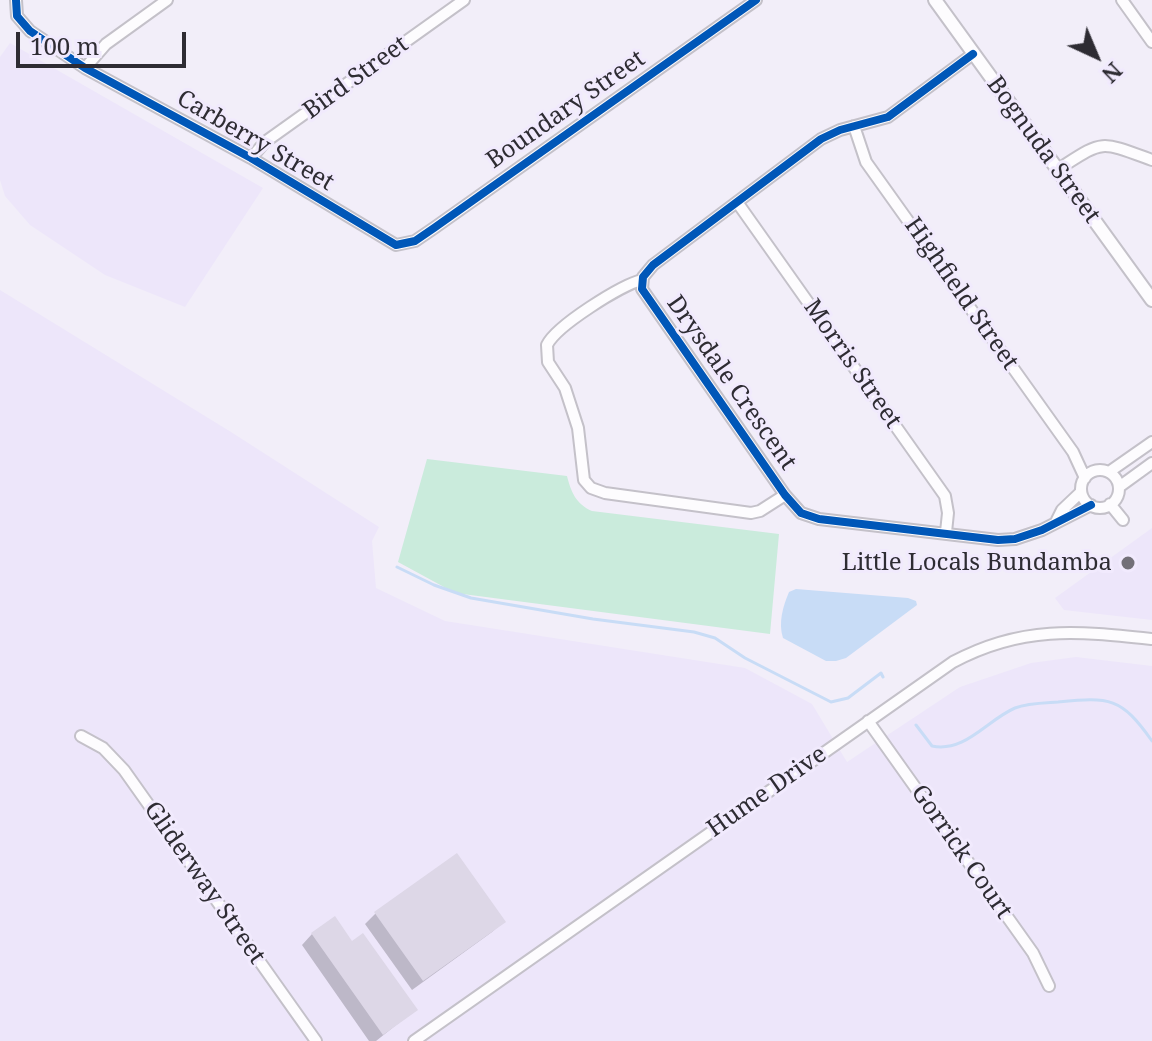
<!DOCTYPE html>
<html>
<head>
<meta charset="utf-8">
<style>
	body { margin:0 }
	#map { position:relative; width:1152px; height:1041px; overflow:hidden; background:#f2eef9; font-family:"Noto Serif",serif }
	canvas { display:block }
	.north { position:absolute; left:1056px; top:16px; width:80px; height:80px; -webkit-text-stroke:6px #f1eafd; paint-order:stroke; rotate:136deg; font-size:22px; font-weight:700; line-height:32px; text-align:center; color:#2e2c33 }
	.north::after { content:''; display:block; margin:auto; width:28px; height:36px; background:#2e2c33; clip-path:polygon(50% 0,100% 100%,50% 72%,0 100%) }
	.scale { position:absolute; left:16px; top:32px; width:170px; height:36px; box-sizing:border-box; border:4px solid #2e2c33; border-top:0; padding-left:10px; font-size:24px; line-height:28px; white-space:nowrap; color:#2e2c33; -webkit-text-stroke:6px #f1eafd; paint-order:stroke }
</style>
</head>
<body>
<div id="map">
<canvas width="1152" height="1041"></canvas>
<div class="north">N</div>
<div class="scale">100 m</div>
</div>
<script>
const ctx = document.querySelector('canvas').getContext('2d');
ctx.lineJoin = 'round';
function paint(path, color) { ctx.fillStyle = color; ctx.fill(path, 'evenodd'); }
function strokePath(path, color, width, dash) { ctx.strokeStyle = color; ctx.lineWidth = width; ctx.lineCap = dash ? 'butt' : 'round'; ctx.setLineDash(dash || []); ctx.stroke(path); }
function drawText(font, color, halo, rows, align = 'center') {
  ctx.font = font + ' "Noto Serif",serif'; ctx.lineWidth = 6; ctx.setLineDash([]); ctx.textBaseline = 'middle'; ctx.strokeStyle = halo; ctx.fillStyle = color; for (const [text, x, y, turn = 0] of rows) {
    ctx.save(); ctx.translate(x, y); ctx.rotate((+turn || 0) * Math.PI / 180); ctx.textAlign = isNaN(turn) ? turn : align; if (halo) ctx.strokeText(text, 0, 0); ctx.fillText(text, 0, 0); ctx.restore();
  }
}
const built = new Path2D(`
	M10 43 263 188 185 307 105 275 30 225 5 196 0 180V57Z
	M0 290 231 432 379 527 372 541 376 588 445 621 745 668 812 704 847 762 960 687 1031 663 1076 657 1152 666V1041H0Z
	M1152 528V620L1064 610 1055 598Z`);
const green = new Path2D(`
	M427 459 567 476C571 492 576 504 592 511L779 534 770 634 455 593 398 562Z`);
const water = new Path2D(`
	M796 589 908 598 916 601 917 605 846 658 836 661H826L783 638C778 623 783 606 789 592Z`);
const shadow = new Path2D(`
	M376 913 503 922 492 932 412 990 365 924Z
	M312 934 352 943 415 1010 376 1041H369L302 945Z`);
const stream = new Path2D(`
	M397 567 434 585 471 598 593 619 694 632 715 638 745 658 831 702 848 698 881 673 883 677
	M916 725 932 746C965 753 987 720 1015 708 1028 703 1044 703 1058 702 1110 697 1121 697 1152 741`);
const building = new Path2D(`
	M457 853 506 922 423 981 374 912Z
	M335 916 352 941 363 933 418 1010 383 1035 311 933Z`);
const minor = new Path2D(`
	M16 0 17 16 30 31 85 68 251 158 396 245 415 241 434 228 756 0
	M1122 0 1152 42
	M973 54 888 117 840 130 821 139 653 265 643 277 642 289 785 495 801 513 819 519 998 540 1015 539 1042 530 1091 505
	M85 68 106 44 167 0
	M854 126 866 162 1073 452 1085 478
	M251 158 265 142 464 0
	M1057 170C1104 140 1098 140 1152 160
	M737 202 945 496 948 513 946 532
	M642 280C621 285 556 326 547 345L548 362 565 388 578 428 584 480 591 488 605 493 751 513 760 511 785 495
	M1081 489a19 19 0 1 1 38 0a19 19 0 1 1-38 0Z
	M1109 472 1152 442
	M1119 487 1152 463
	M1110 504 1123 520
	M1057 520 1062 510 1081 492
	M868 721 1033 953 1049 986
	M81 736 103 748 124 770 316 1041
	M414 1041 953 662C1022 625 1077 631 1152 639`);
const tertiary = new Path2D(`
	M935 0 1152 300`);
const cycleway = new Path2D(`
	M16 0 17 16 30 31 85 68 251 158 396 245 415 241 434 228 756 0
	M973 54 888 117 840 130 821 139 653 265 643 277 642 289 785 495 801 513 819 519 998 540 1015 539 1042 530 1091 505`);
const markers = [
	[1128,563,8,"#737078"]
];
const streetNames = [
	["Bird Street",356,78,-36],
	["Boundary Street",566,110,-35],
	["Carberry Street",255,141,30],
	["Bognuda Street",1043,150,54],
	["Highfield Street",961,294,55],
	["Morris Street",852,364,55],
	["Drysdale Crescent",731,383,55],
	["Hume Drive",767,792,-35],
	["Gorrick Court",961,852,55],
	["Gliderway Street",204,883,55]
];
const poiNames = [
	["Little Locals Bundamba",1112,563]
];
paint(built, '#ede6fa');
paint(green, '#caebdc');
paint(water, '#c8dcf6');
paint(shadow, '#0003');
strokePath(stream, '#c8dcf6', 3);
paint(building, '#ddd7e7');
strokePath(minor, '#c4c1c9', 14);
strokePath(tertiary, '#c4c1c9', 16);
strokePath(minor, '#fdfcfe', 10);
strokePath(tertiary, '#fdfcfe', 12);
strokePath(cycleway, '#0057b8', 8);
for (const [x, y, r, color] of markers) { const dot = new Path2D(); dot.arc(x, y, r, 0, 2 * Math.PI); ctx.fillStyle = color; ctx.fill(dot); strokePath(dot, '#f1eafd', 3); }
drawText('24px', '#2e2c33', '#f1eafd', streetNames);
drawText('24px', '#2e2c33', '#f1eafd', poiNames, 'right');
</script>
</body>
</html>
